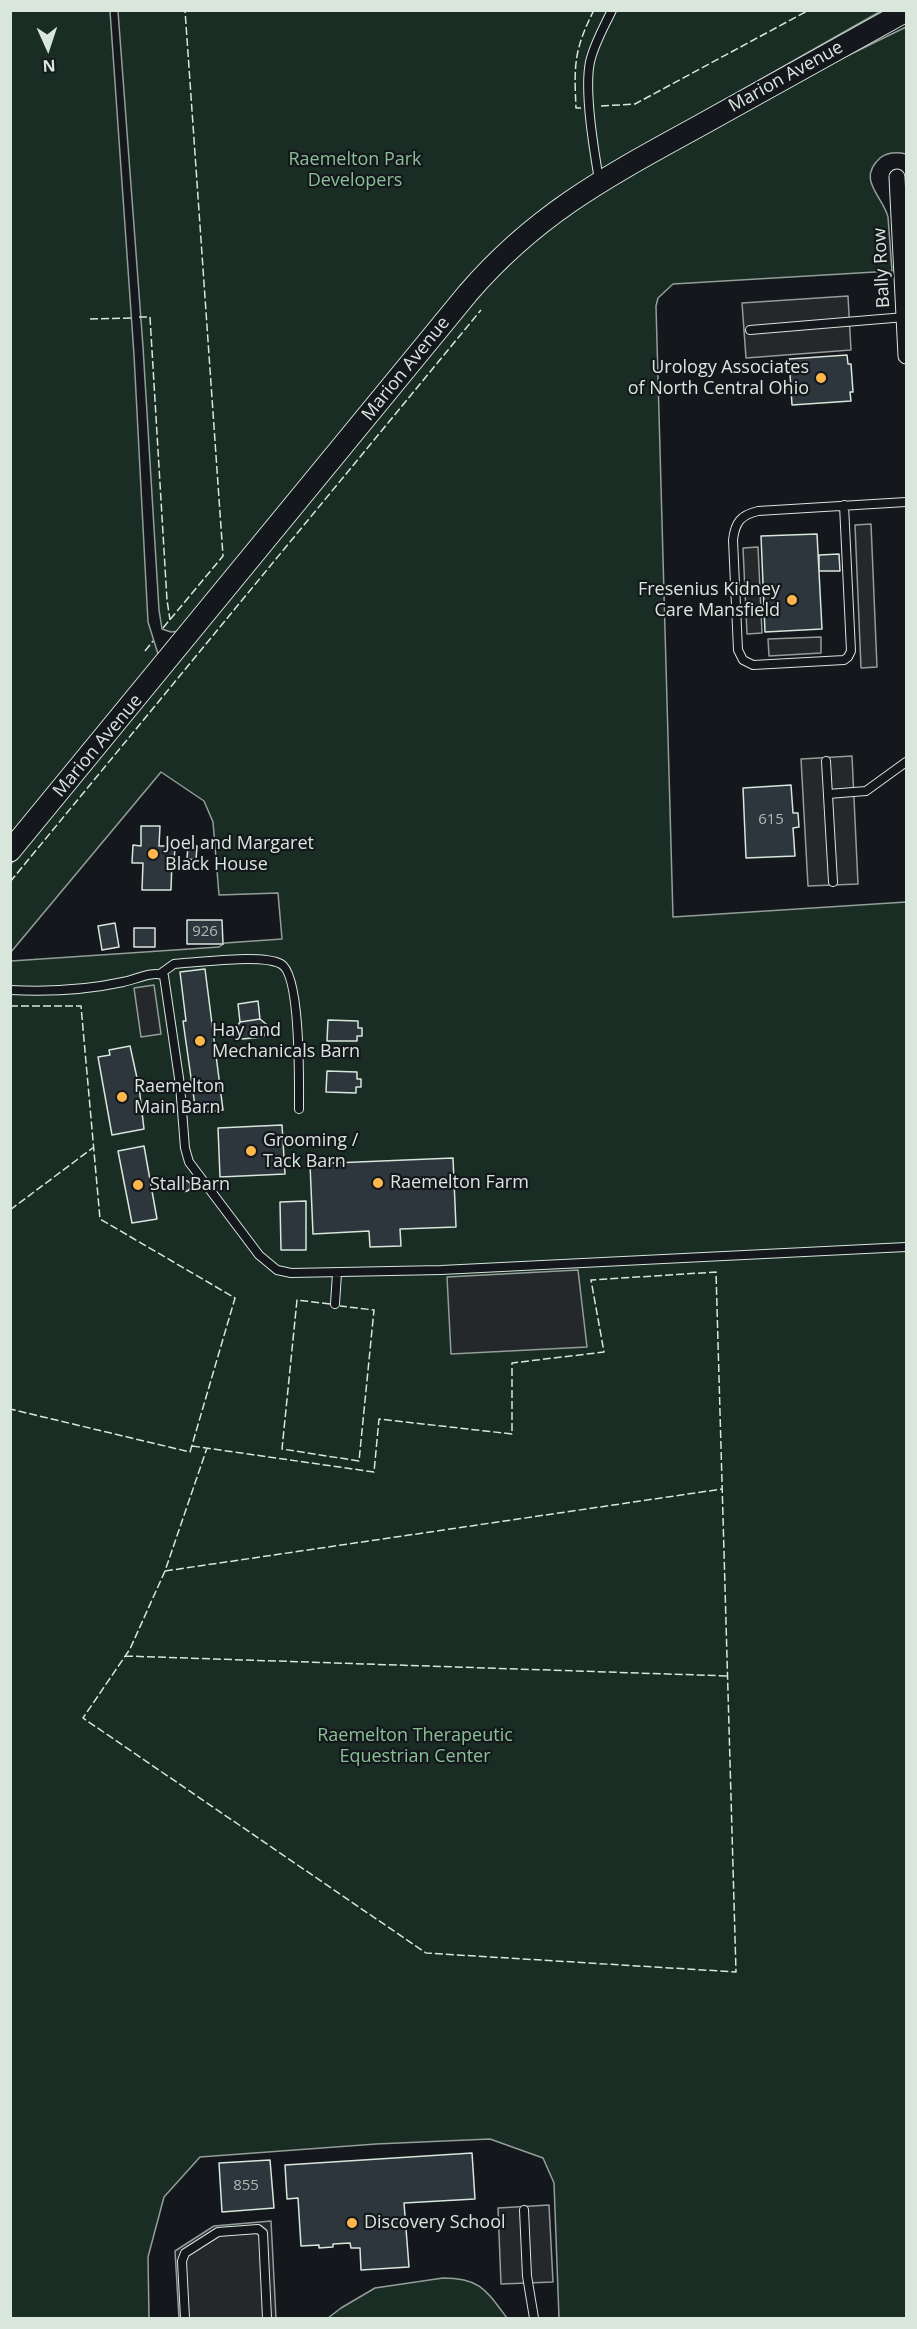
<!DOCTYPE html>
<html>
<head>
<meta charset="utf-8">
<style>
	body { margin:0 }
	#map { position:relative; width:917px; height:2329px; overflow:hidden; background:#14181c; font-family:"Open Sans",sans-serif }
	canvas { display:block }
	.frame { position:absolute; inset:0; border:12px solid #d8e6dc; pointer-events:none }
	.north { position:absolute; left:18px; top:18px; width:60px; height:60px; -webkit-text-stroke:4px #14181c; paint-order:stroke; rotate:177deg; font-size:16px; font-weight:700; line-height:24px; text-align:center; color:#d8e6dc }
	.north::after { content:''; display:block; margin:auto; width:21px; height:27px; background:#d8e6dc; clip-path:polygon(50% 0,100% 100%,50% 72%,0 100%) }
</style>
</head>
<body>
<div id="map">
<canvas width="917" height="2329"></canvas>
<div class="frame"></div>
<div class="north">N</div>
</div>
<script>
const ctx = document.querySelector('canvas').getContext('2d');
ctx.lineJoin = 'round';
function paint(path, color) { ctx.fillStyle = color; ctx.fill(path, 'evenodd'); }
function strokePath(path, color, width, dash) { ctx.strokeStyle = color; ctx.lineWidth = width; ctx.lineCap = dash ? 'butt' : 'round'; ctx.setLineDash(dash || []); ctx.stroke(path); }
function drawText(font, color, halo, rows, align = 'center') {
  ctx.font = font + ' "Open Sans",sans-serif'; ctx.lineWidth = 4.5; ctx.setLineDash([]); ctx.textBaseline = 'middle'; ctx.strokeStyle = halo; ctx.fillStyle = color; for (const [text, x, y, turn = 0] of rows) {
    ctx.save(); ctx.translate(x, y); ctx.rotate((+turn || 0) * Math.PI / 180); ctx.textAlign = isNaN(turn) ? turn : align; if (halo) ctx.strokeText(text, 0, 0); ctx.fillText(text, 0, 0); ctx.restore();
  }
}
const green = new Path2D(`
	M11 11H110L134 355 148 622 159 657 11 839Z
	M118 11H881L603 169 554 200 514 232 181 631 171 632 162 629 159 610 143 347Z
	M906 27V154C897 152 888 152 880 158 856 180 883 196 888 217L892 271 673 284 658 298 656 306 673 917 906 902V2318H559L554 2183 543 2158 490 2139 376 2144 200 2157 164 2197 148 2257 149 2318H11V961L219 947 225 943 282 939 278 893 219 895 213 822 204 801 161 772 11 952V864L466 308 514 257 581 203 798 80Z
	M443 2278C480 2278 486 2290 507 2318H328L341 2308 375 2288Z`);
const parking = new Path2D(`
	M848 296 851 350 746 358 742 303Z
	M871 524 877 667 861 668 855 525Z
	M758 547 762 633 747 634 743 548Z
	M821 637V653L769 656 768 639Z
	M852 756 858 884 808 886 801 759Z
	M154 985 161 1034 141 1037 134 988Z
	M578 1270 587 1347 451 1354 447 1277Z
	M549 2205 553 2282 501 2284 498 2208Z
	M271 2221 276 2318H179L175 2251 214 2226Z`);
const building = new Path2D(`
	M847 355 848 364H851L853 392H850L851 401 792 405 789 359Z
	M817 534 822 629 765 632 761 536Z
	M839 554 840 571H819V555Z
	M791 785 793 813H798L799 827 793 828 795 856 746 858 743 788Z
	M141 826H160L159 846H172L175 848 174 860H172L171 890H142L143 863H132L133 845 141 846Z
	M188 845 197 846 196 860 187 859Z
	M187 920H222L223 944H187Z
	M115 923 119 947 102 950 98 926Z
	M134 928H155V947H134Z
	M205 969 223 1110 196 1113 183 1021H186L180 972Z
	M258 1001 260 1019 240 1022 238 1004Z
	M260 1019 266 1024 267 1031 263 1037 242 1039 237 1035 236 1028 240 1022Z
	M328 1020 358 1021V1028H362V1036H357V1041H327Z
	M130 1046 139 1087 144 1129 112 1135 98 1057 110 1055 109 1050Z
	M327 1071 357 1072V1079H361V1087H356V1093L326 1092Z
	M282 1125 285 1174 220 1177 218 1128Z
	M144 1146 157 1219 132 1223 118 1151Z
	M453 1158 456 1227 400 1229 401 1246 370 1247 369 1231 313 1234 310 1164Z
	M179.5 1186a5.5 5.5 0 1 1 11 0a5.5 5.5 0 1 1-11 0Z
	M306 1201V1250H281L280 1202Z
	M472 2153 475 2199 404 2203 409 2267 361 2270 360 2248H351L350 2243 333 2244V2247L319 2248V2245L301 2246 298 2198 287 2199 285 2165Z
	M270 2160 274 2208 222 2212 219 2163Z`);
const lane = new Path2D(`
	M599 180C594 150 584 91 590 62 594 44 604 27 612 10
	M750 330 905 317
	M844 505 851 651 848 657 844 660 753 665 743 660 738 650 733 540C735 522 741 515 758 511L906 502
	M826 761 833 882
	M828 794 866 791 906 762
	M160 974 174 964 184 963C207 962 262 954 281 964 301 975 299 1084 299 1109
	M10 990C48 992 86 990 123 982 135 980 153 970 164 976L180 1085 185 1148 189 1162 259 1255 277 1270 291 1273 441 1270 906 1247
	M335 1304 337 1273
	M524 2210 527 2276 534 2318
	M185 2318 182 2261 185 2253 218 2232 258 2229 263 2233 267 2318`);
const street = new Path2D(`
	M897 177 906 356`);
const secondary = new Path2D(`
	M10 851 468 293C537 213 608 176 699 126 768 87 837 49 906 11`);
const fence = new Path2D(`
	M601 106 635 104 809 10
	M581 108H576C574 64 574 50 594 10
	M139 317H150L167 600 170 620
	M90 319 133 318
	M163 628 223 556 185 10
	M145 651 153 641
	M10 882 481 310
	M10 1006H81L100 1219 235 1298 190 1452 10 1409
	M10 1210 94 1147
	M330 1304 297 1300 282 1449 359 1461 374 1310 340 1306
	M192 1446 374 1472 379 1419 512 1434V1363L604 1352 591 1280 716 1272 736 1972 426 1953 83 1718 130 1649 165 1571 207 1448
	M165 1571 722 1489
	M125 1656 728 1676`);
const markers = [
	[821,378,6,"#ffb74d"],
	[792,600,6,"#ffb74d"],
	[153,854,6,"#ffb74d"],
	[200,1041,6,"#ffb74d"],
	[122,1097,6,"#ffb74d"],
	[251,1151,6,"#ffb74d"],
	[378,1183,6,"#ffb74d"],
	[138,1185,6,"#ffb74d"],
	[352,2223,6,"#ffb74d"]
];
const numberNames = [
	["615",771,820],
	["926",205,932],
	["855",246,2186]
];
const streetNames = [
	["Marion Avenue",786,77,-29],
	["Bally Row",882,268,-93],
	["Marion Avenue",406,369,-51],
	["Marion Avenue",98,746,-50]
];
const parkNames = [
	["Raemelton Park",355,160],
	["Developers",355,181],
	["Raemelton Therapeutic",415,1736],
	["Equestrian Center",415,1757]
];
const poiNames = [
	["Urology Associates",809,368,"right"],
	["of North Central Ohio",809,389,"right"],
	["Fresenius Kidney",780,590,"right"],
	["Care Mansfield",780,611,"right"],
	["Joel and Margaret",165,844],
	["Black House",165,865],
	["Hay and",212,1031],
	["Mechanicals Barn",212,1052],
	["Raemelton",134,1087],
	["Main Barn",134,1108],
	["Grooming /",263,1141],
	["Tack Barn",263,1162],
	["Raemelton Farm",390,1183],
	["Stall Barn",150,1185],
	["Discovery School",364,2223]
];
paint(green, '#1a2d24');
strokePath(green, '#939e99', 1.5);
paint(parking, '#24282b');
strokePath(parking, '#939e99', 1.5);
paint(building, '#2c363c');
strokePath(building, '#d8e6dc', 1.5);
strokePath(lane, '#d8e6dc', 10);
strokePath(street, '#d8e6dc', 17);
strokePath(secondary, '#d8e6dc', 23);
strokePath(lane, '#14181c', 8);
strokePath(street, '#14181c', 15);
strokePath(secondary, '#14181c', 21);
strokePath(fence, '#d8e6dc', 1.5, [8, 3]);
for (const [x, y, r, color] of markers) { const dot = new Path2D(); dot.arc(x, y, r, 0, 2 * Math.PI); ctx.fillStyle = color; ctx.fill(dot); strokePath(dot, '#14181c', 2); }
drawText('15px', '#adbab4', null, numberNames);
drawText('18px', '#d8e6dc', '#14181c', streetNames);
drawText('18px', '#8ac095', '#14181c', parkNames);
drawText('18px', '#d8e6dc', '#14181c', poiNames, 'left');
</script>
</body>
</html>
